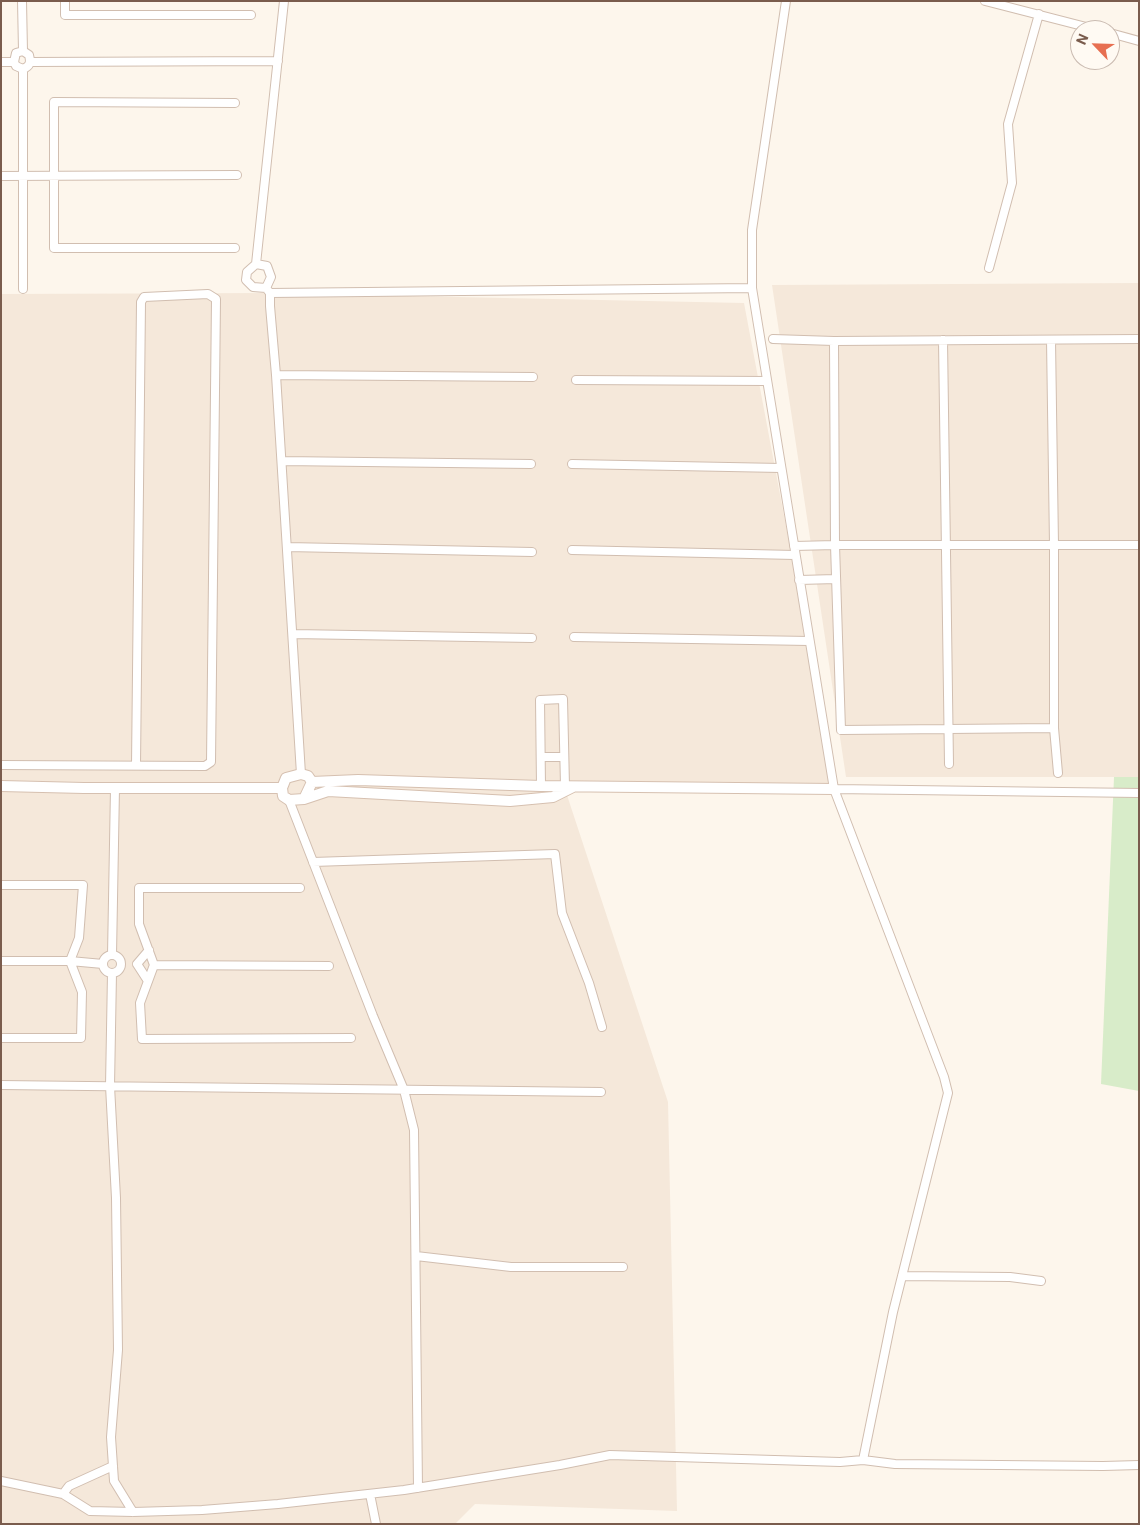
<!DOCTYPE html>
<html>
<head>
<meta charset="utf-8">
<style>
	body { margin:0 }
	#map { position:relative; width:1140px; height:1525px; overflow:hidden; background:#fdf6ec; font-family:Roboto,sans-serif }
	canvas { display:block }
	.frame { position:absolute; inset:0; border:2px solid #7a5c4d; pointer-events:none }
	.north { position:absolute; left:1070px; top:20px; width:50px; height:50px; box-sizing:border-box; background:#fffaf3; border:1px solid #cabbb1; border-radius:50%; rotate:294deg; font-size:14px; font-weight:700; line-height:20px; text-align:center; color:#7a5c4d }
	.north::after { content:''; display:block; margin:auto; width:18px; height:22px; background:#e76f51; clip-path:polygon(50% 0,100% 100%,50% 72%,0 100%) }
</style>
</head>
<body>
<div id="map">
<canvas width="1140" height="1525"></canvas>
<div class="frame"></div>
<div class="north">N</div>
</div>
<script>
const ctx = document.querySelector('canvas').getContext('2d');
ctx.lineJoin = 'round';
function paint(path, color) { ctx.fillStyle = color; ctx.fill(path, 'evenodd'); }
function strokePath(path, color, width, dash) { ctx.strokeStyle = color; ctx.lineWidth = width; ctx.lineCap = dash ? 'butt' : 'round'; ctx.setLineDash(dash || []); ctx.stroke(path); }
const residential = new Path2D(`
	M1139 283V777H846L772 285Z
	M266 293 744 303 836 792 564 786 668 1102 677 1511 475 1504 455 1524H1V294Z`);
const green = new Path2D(`
	M1114 777H1139V1091L1101 1084Z`);
const street = new Path2D(`
	M22 1 23 51
	M65 1V15H251
	M786 1 752 230V288L834 789 944 1077 948 1093 893 1312 863 1460
	M985 1 1098 30
	M1110 33 1139 41
	M1 62H14L16 66 23 69C30 66 31 63 29 55L23 51 16 53 14 62
	M30 62 278 61
	M23 69V289
	M235 103 54 102V248H235
	M1 176 237 175
	M256 264 267 266 271 277 266 288 253 287 246 280 247 272 256 264 284 1
	M989 268 1012 183 1008 124 1039 14
	M266 288 270 293V306L276 375 301 774
	M270 293 752 288
	M773 339 834 341 1139 339
	M943 340 949 764
	M1051 340 1054 545V728L1058 773
	M276 375 533 377
	M576 380 767 381
	M282 461 531 464
	M572 464 781 468
	M794 546 835 545 834 341
	M287 547 532 552
	M572 550 795 555
	M799 580 836 579
	M293 634 532 638
	M574 637 809 641
	M1054 728 841 730 835 545H1139
	M541 757H564
	M1 765 205 766 211 762 216 299 208 294 144 297 141 302 136 765
	M541 786 540 700 563 699 565 786
	M834 789 1139 793
	M289 800 373 1016 404 1090 414 1130 418 1488
	M313 862 555 854 562 913 589 983 602 1027
	M1 885H83L79 938 70 961 82 992 81 1038H1
	M300 888H139V924L154 965 140 1003 142 1039 351 1038
	M112 955 115 788
	M103 964a9 9 0 1 1 18 0a9 9 0 1 1-18 0Z
	M1 961H70L103 964
	M137 964 148 981
	M137 964 149 950
	M154 965 329 966
	M112 973 110 1086 116 1198 118 1350 111 1437 114 1481 133 1512
	M1 1085 601 1092
	M416 1256 511 1267H623
	M902 1276 1010 1277 1041 1281
	M1 1481 63 1494 90 1511 133 1512 202 1510 278 1504 404 1490 560 1465 610 1455 840 1462 863 1460 895 1464 1103 1466 1139 1465
	M63 1494 69 1486 113 1466
	M370 1494 376 1524`);
const secondary = new Path2D(`
	M301 774 308 776 312 782 304 799 289 800 283 796 282 788 286 778Z
	M312 782 358 780 541 786 834 789
	M1 786 84 788H282
	M304 799 328 791 510 801 553 797 573 787`);
paint(residential, '#f5e8da');
paint(green, '#d8ecc9');
strokePath(street, '#d1beb0', 10);
strokePath(secondary, '#d6c0b0', 12);
strokePath(street, '#fff', 8);
strokePath(secondary, '#fff', 10);
</script>
</body>
</html>
